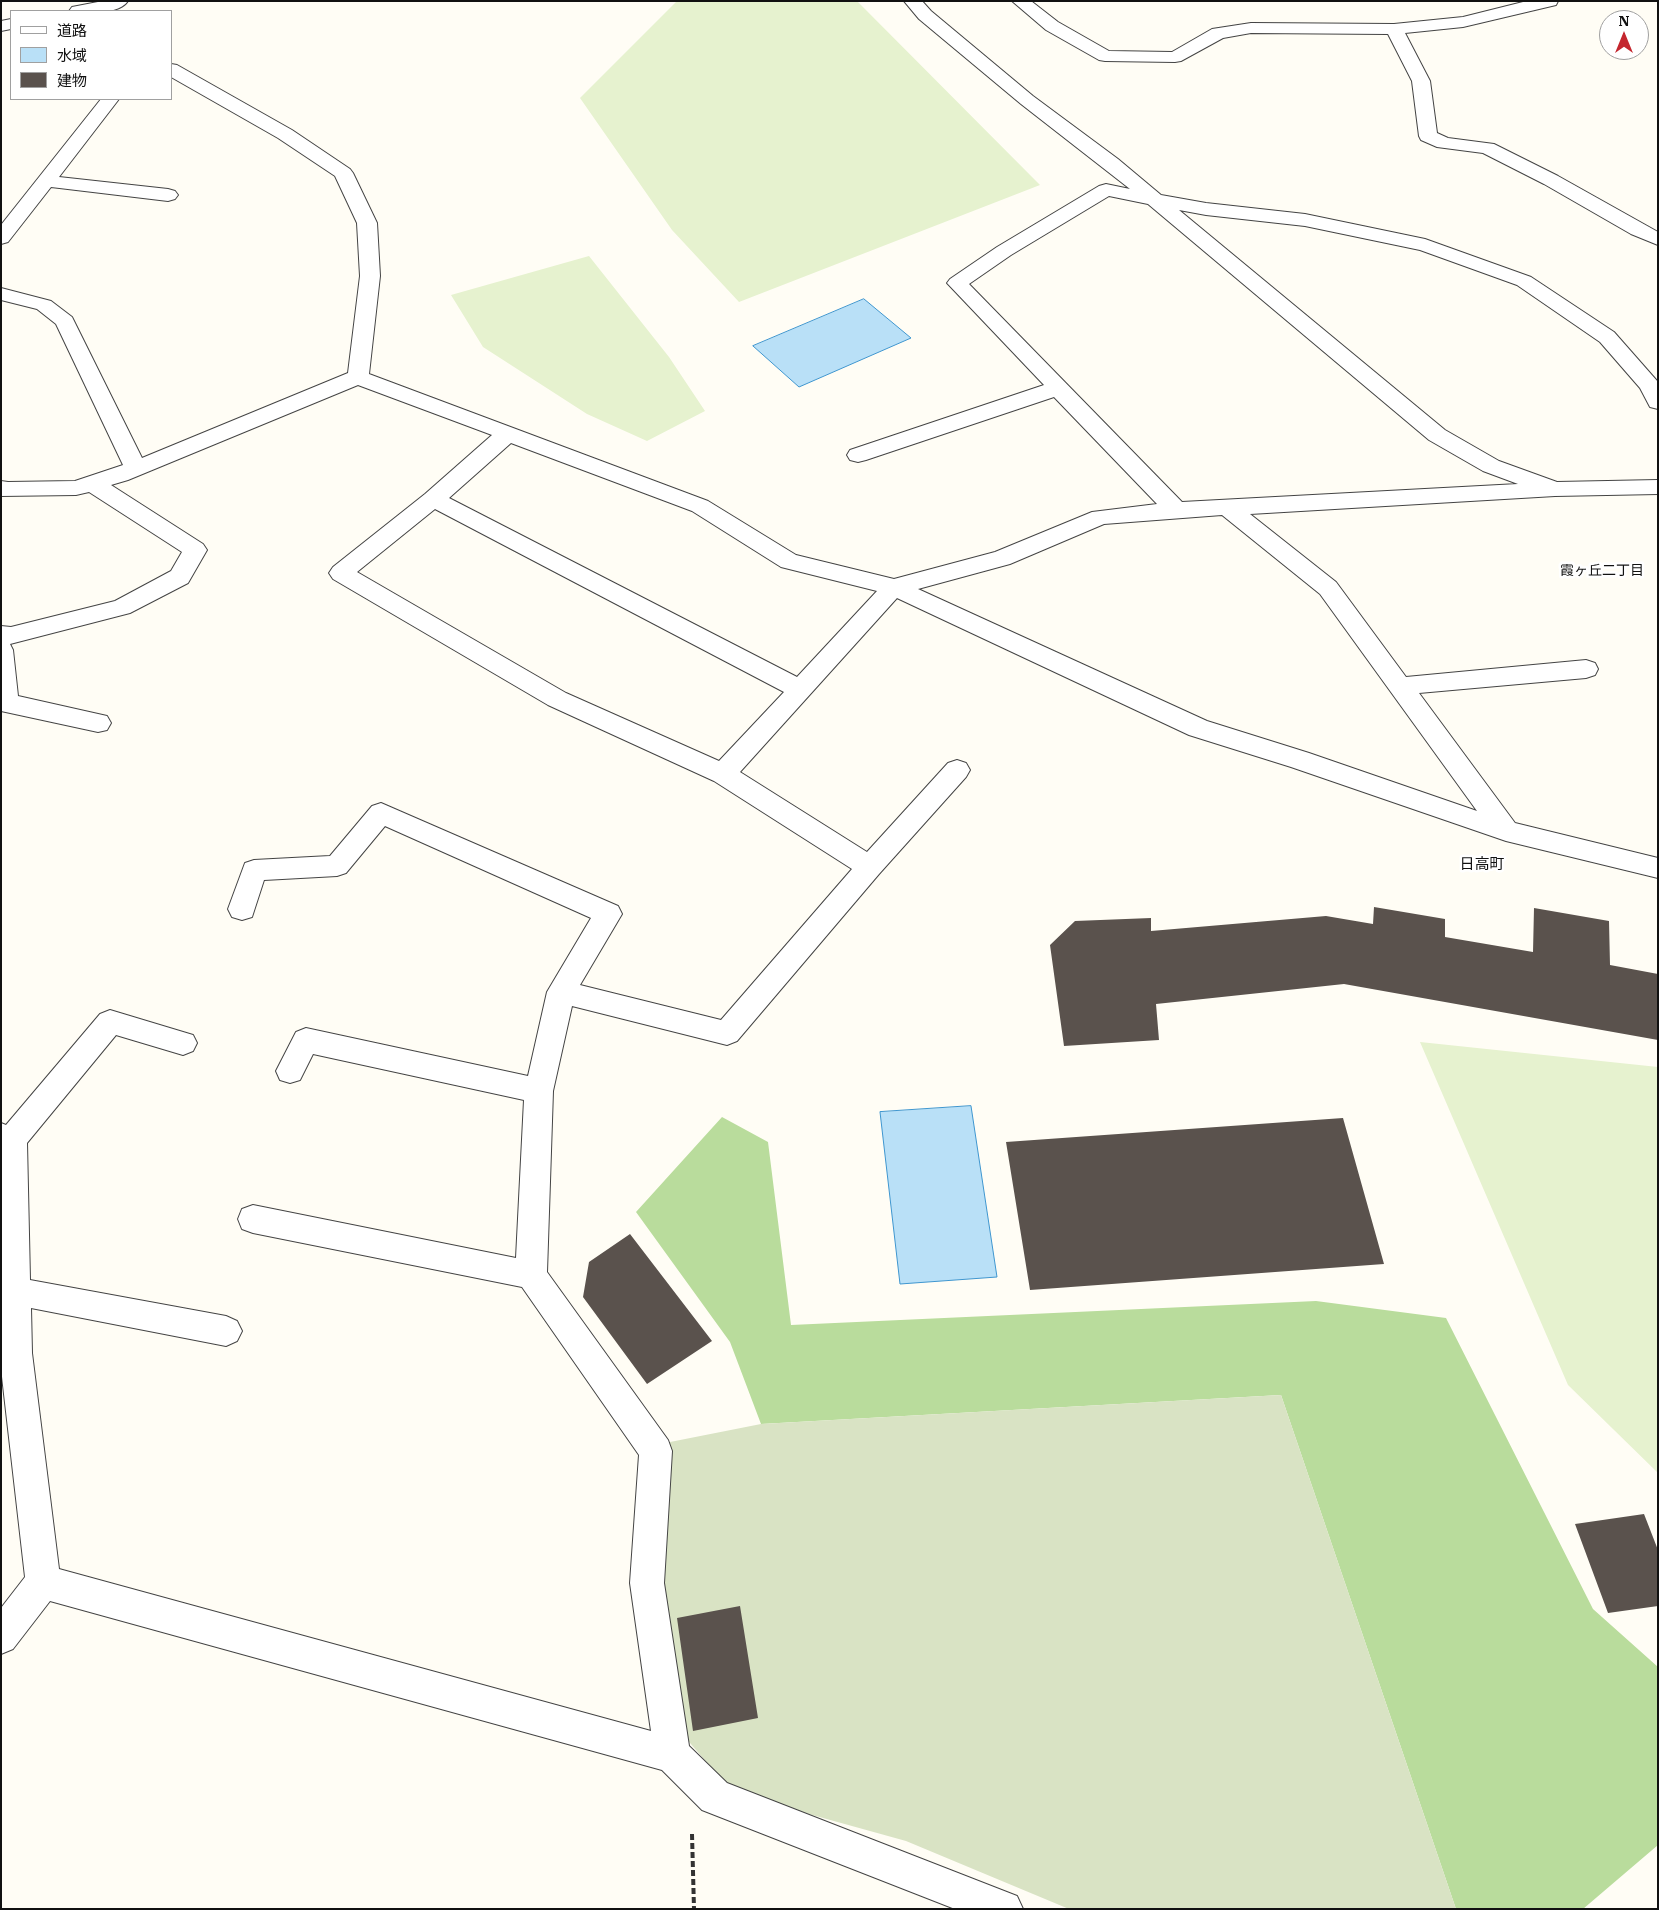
<!DOCTYPE html>
<html>
<head>
<meta charset="utf-8">
<style>
	body { margin:0 }
	#map { position:relative; width:1659px; height:1910px; overflow:hidden; background:#fffdf5; font-family:"IBM Plex Serif","Noto Sans JP",serif }
	canvas { display:block }
	.frame { position:absolute; inset:0; border:2px solid #111; pointer-events:none }
	.legend { position:absolute; left:10px; top:10px; width:162px; height:90px; box-sizing:border-box; background:#fff; border:1px solid #a0a0a0; margin:0; padding:6px 9px; list-style:none; font-size:15px; color:#111 }
	.legend li { display:flex; align-items:center; gap:10px; height:25px }
	.legend b { width:25px; border:1px solid #a0a0a0 }
	.north { position:absolute; left:1599px; top:10px; width:50px; height:50px; box-sizing:border-box; background:#fff; border:1px solid #a0a0a0; border-radius:50%; rotate:0deg; font-size:14px; font-weight:700; line-height:20px; text-align:center; color:#111 }
	.north::after { content:''; display:block; margin:auto; width:18px; height:22px; background:#c4262e; clip-path:polygon(50% 0,100% 100%,50% 72%,0 100%) }
</style>
</head>
<body>
<div id="map">
<canvas width="1659" height="1910"></canvas>
<div class="frame"></div>
<ul class="legend">
<li><b style="height:6px;background:#fff"></b>道路</li>
<li><b style="height:14px;background:#b9e0f7"></b>水域</li>
<li><b style="height:14px;background:#5a524d"></b>建物</li>
</ul>
<div class="north">N</div>
</div>
<script>
const ctx = document.querySelector('canvas').getContext('2d');
ctx.lineJoin = 'round';
function paint(path, color) { ctx.fillStyle = color; ctx.fill(path, 'evenodd'); }
function strokePath(path, color, width, dash) { ctx.strokeStyle = color; ctx.lineWidth = width; ctx.lineCap = dash ? 'butt' : 'round'; ctx.setLineDash(dash || []); ctx.stroke(path); }
function drawText(font, color, halo, rows, align = 'center') {
  ctx.font = font + ' "IBM Plex Serif","Noto Sans JP",serif'; ctx.lineWidth = 5; ctx.setLineDash([]); ctx.textBaseline = 'middle'; ctx.strokeStyle = halo; ctx.fillStyle = color; for (const [text, x, y, turn = 0] of rows) {
    ctx.save(); ctx.translate(x, y); ctx.rotate((+turn || 0) * Math.PI / 180); ctx.textAlign = isNaN(turn) ? turn : align; if (halo) ctx.strokeText(text, 0, 0); ctx.fillText(text, 0, 0); ctx.restore();
  }
}
const forest = new Path2D(`
	M722 1117 768 1142 791 1325 1316 1301 1446 1318 1593 1609 1658 1667V1845L1583 1909H1456L1281 1395 761 1424 730 1342 636 1212Z`);
const cemetery = new Path2D(`
	M1281 1395 1456 1909H1069L906 1841 733 1793 684 1736 661 1578 665 1443 761 1424Z`);
const pitch = new Path2D(`
	M677 1H857L1040 185 739 302 672 230 580 98Z
	M589 256 669 357 705 411 647 441 587 414 483 347 451 295Z
	M1420 1042 1658 1067V1473L1568 1385Z`);
const water = new Path2D(`
	M864 299 911 338 799 387 753 346Z
	M971 1106 997 1277 900 1284 880 1112Z`);
const building = new Path2D(`
	M1374 907 1445 919V937L1533 952 1534 908 1609 921 1610 965 1658 974V1040L1344 984 1156 1004 1159 1040 1064 1046 1050 945 1075 921 1151 918V931L1326 916 1373 924Z
	M1343 1118 1384 1264 1030 1290 1006 1142Z
	M630 1234 712 1341 647 1384 583 1297 589 1262Z
	M1644 1514 1658 1550V1606L1608 1613 1575 1524Z
	M740 1606 758 1718 693 1731 677 1618Z`);
const path = new Path2D(`
	M692 1834 694 1909`);
const minor = new Path2D(`
	M103 1H128C118 16 85 12 69 11L72 7Z
	M904 1H922L931 11 1033 96 1118 159 1161 195 1206 203 1305 214 1425 239 1531 277 1614 332 1658 382V409L1650 407 1640 388 1600 342 1517 285 1420 250 1305 226 1206 215 1179 210 1445 430 1499 461 1557 482 1658 480V494L1555 496 1250 514 1336 582 1406 677 1586 660 1595 663 1598 669 1595 675 1586 678 1419 693 1515 823 1658 858V878L1506 841 1291 767 1189 735 897 598 740 772 867 852 948 763 957 760 966 763 970 770 966 777 879 874 737 1041 727 1045 572 1006 553 1091 547 1272 668 1440 672 1451 664 1583 689 1746 727 1783 1017 1896 1023 1909H955L702 1810 662 1770 50 1601 13 1649 1 1654V1608L25 1577 1 1368V1123L6 1125 100 1014 110 1010 193 1035 197 1043 193 1051 183 1055 116 1035 27 1143 30 1280 226 1316 237 1321 242 1331 237 1341 226 1346 31 1308 32 1353 59 1569 651 1731 630 1583 639 1455 522 1287 253 1233 242 1229 238 1219 242 1209 253 1205 516 1258 524 1100 313 1054 300 1080 290 1083 280 1080 276 1071 296 1032 306 1028 528 1076 547 992 591 918 385 826 346 873 337 876 264 880 252 917 242 920 232 917 228 909 245 863 254 860 330 856 372 806 381 803 618 906 622 914 580 985 721 1020 852 869 714 781 548 705 333 579 329 573 333 567 425 494 492 435 358 385 128 480 111 485 203 544 207 550 188 583 130 613 10 644 13 650 18 696 107 716 111 723 107 730 98 732 1 711V626L11 627 115 601 171 571 182 552 89 492 76 495 1 496V481L8 482 75 481 123 465 56 324 37 309 1 300V288L51 301 72 317 142 458 348 373 360 276 357 223 335 176 278 138 171 77V64L177 65 292 130 350 169 353 173 377 223 380 276 369 374 708 501 796 555 894 579 995 552 1092 512 1157 504 1054 397 866 460 858 462 850 460 847 455 850 450 1044 385 947 283 950 279 997 247 1099 186 1106 184 1130 189 1021 104 919 19ZM1109 196 1148 204 1429 440 1483 471 1518 484 1182 502 969 284 1011 255ZM511 443 692 511 781 567 877 591 797 677 449 498ZM435 509 784 692 719 761 566 693 357 572ZM1222 515 1320 594 1477 811 1309 753 1207 721 918 589 1010 564 1104 524Z
	M1012 1H1031L1058 22 1109 51 1172 52 1212 29 1251 23 1394 24 1463 17 1527 1H1558L1556 5 1463 27 1405 33 1430 81 1437 133 1448 138 1494 144 1558 176 1658 232V245L1631 234 1544 184 1483 153 1437 147 1421 140 1419 136 1412 81 1388 34 1251 33 1223 38 1181 61 1175 62 1105 61 1099 60 1046 30Z
	M11 19V29L1 31V21Z
	M101 99H119L59 177 168 189 175 191 178 195 175 199 168 201 51 187 8 242 1 244V225Z`);
const neighbourhoodNames = [
	["霞ヶ丘二丁目",1602,571]
];
const quarterNames = [
	["日高町",1482,865]
];
paint(forest, '#b9dc9c');
paint(cemetery, '#d9e3c4');
paint(pitch, '#e6f2cf');
paint(water, '#b9e0f7');
strokePath(water, '#3f96cf', 1);
paint(building, '#5a524d');
strokePath(minor, '#444', 2);
strokePath(path, '#333', 4, [6, 3]);
paint(minor, '#fff');
drawText('14px', '#111', '#fff', neighbourhoodNames);
drawText('15px', '#111', '#fff', quarterNames);
</script>
</body>
</html>
